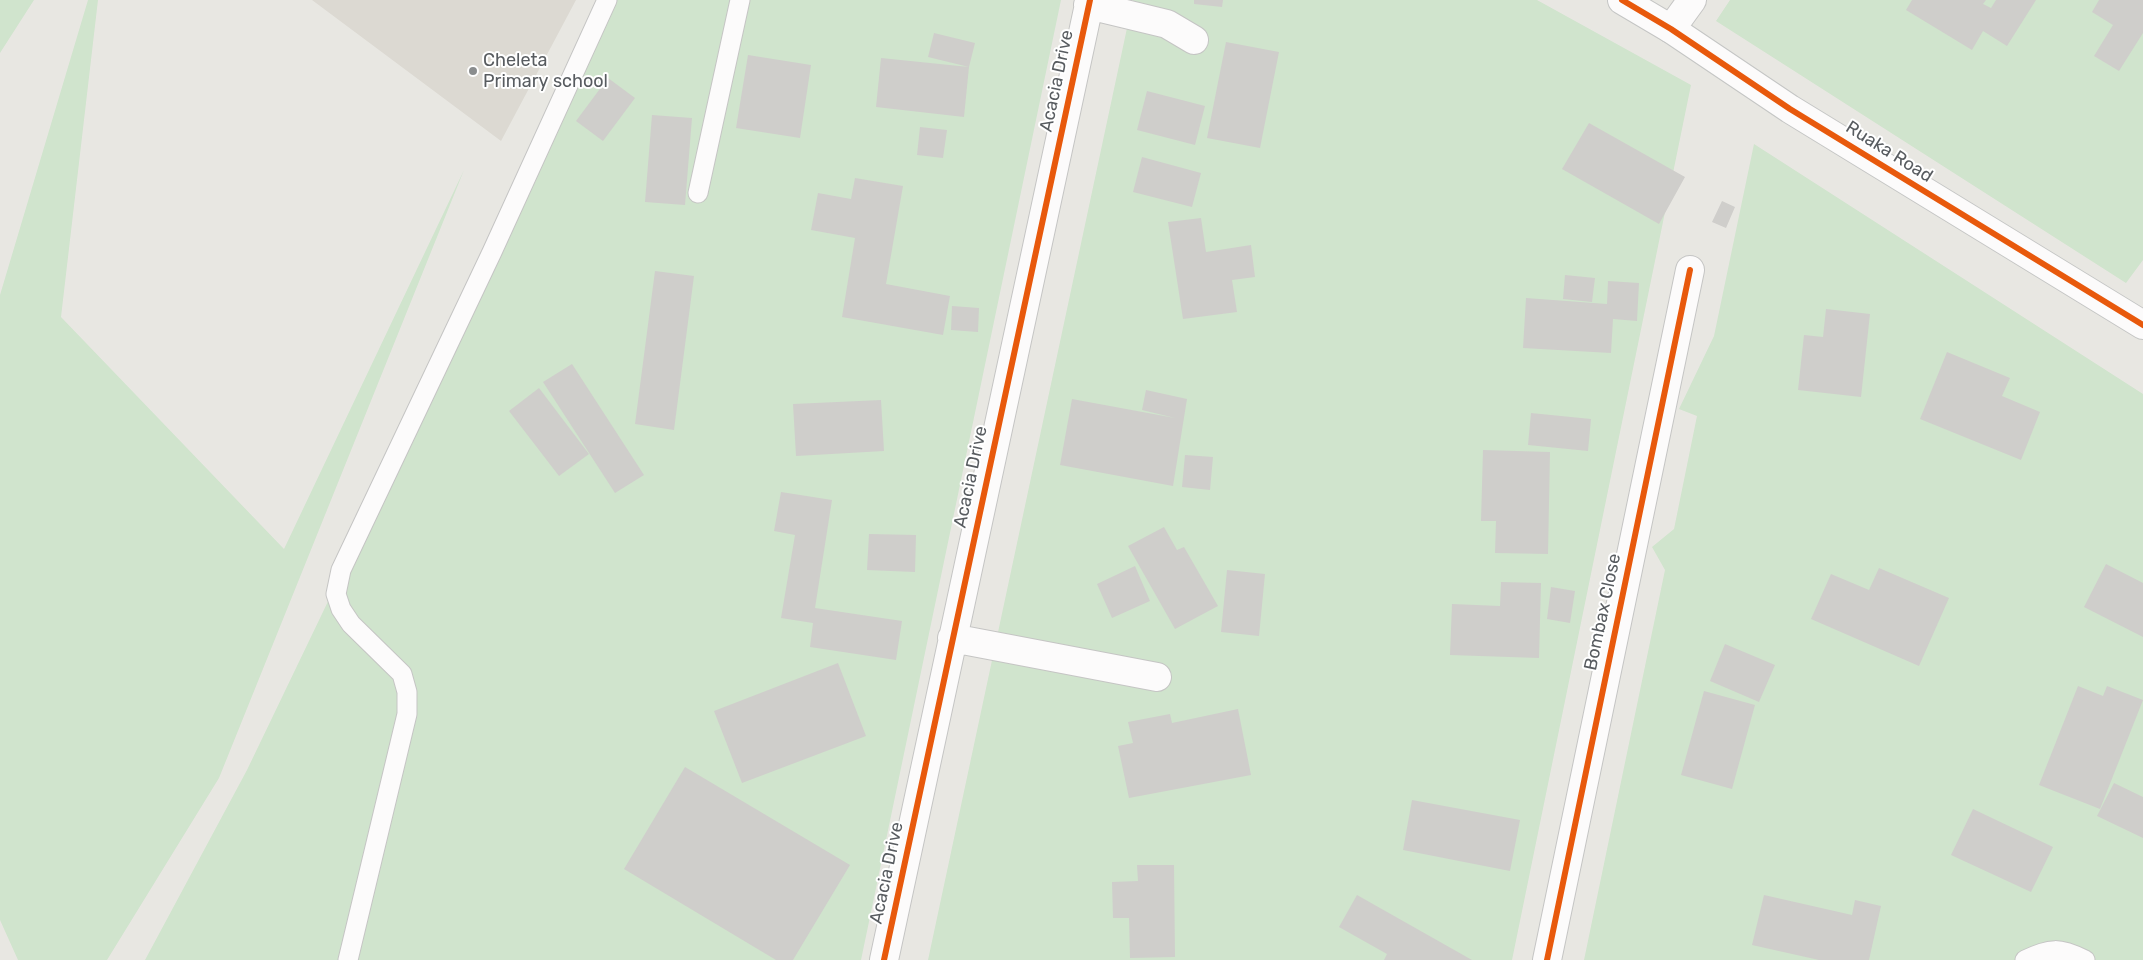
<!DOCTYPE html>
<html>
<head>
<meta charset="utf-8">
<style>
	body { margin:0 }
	canvas { display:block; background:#e8e7e2 }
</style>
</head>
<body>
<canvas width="2143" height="960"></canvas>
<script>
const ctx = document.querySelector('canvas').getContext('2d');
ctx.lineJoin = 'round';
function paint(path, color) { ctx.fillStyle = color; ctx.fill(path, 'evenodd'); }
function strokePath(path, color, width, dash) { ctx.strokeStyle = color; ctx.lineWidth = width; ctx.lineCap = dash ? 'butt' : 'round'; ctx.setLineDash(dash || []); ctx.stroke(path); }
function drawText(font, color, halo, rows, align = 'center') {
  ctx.font = font + ' Rubik,sans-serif'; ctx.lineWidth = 4; ctx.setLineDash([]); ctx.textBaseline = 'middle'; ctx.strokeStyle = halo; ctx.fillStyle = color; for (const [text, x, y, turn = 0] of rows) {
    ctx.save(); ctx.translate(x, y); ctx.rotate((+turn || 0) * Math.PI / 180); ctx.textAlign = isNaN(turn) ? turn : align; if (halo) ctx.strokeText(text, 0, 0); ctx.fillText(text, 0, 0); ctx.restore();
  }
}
const education = new Path2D(`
	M312 0H576L501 141Z`);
const green = new Path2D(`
	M0 0H34L0 53Z
	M88 0H98L61 317 284 549 464 170 219 778 107 960H18L0 920V295Z
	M617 0H1061L861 960H145L247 770Z
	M1133 0H1537L1691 85 1512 960H928Z
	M1730 0H2143V260L2126 283 1716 21Z
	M1754 144 2143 394V960H1584L1665 570 1652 547 1674 529 1697 416 1679 409 1714 336Z`);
const building = new Path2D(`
	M1194 0H1223L1222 7 1194 4Z
	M1912 0H1986L1983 4 1991 8 1996 0H2036L2007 46 1983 31 1972 50 1906 10Z
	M2099 0H2143V33L2119 71 2094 56 2113 25 2092 12Z
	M934 33 975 43 969 67 928 57Z
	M1226 42 1279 52 1260 148 1207 138Z
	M748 55 811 65 800 138 736 128Z
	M881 58 969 67 964 117 876 107Z
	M608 78 635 98 603 141 576 121Z
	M1147 91 1205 106 1195 145 1137 130Z
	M652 115 692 118 685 205 645 202Z
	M1589 123 1685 177 1659 224 1562 169Z
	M920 127 947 130 943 158 917 155Z
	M1142 157 1201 173 1192 207 1133 192Z
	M855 178 903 186 886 284 950 296 943 335 842 317 855 238 811 230 818 193 851 199Z
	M1722 201 1735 207 1726 228 1712 222Z
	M1201 218 1206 252 1251 245 1255 277 1232 280 1237 312 1183 319 1168 222Z
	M655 271 694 276 674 430 635 424Z
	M1565 275 1595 278 1592 302 1563 299Z
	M1608 281 1639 283 1637 321 1613 319 1611 353 1523 348 1526 298 1607 304Z
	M952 306 979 308 978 332 951 330Z
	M1826 309 1870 314 1861 397 1798 390 1804 335 1823 337Z
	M1947 352 2010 378 2002 396 2040 412 2021 460 1920 419Z
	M572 364 644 475 615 493 543 382Z
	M539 388 589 454 559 476 509 411Z
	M1146 390 1187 399 1173 486 1060 465 1072 399 1175 418 1142 410Z
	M881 400 884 451 796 456 793 404Z
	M1531 413 1591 419 1588 451 1528 445Z
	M1483 450 1550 452 1548 554 1495 553 1496 521H1481Z
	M1185 455 1213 457 1210 490 1182 487Z
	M781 492 832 500 815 608 902 621 896 660 810 647 813 623 781 618 795 535 774 531Z
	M1164 527 1177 550 1184 547 1218 606 1175 629 1128 546Z
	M869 534 916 535 915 572 867 570Z
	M2106 564 2143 583V637L2084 607Z
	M1135 566 1150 601 1112 618 1097 584Z
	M1879 568 1949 598 1919 666 1811 619 1831 574 1869 590Z
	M1227 570 1265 574 1259 636 1221 632Z
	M1501 582 1541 583 1539 658 1450 655 1452 604 1500 606Z
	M1551 587 1575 591 1570 623 1547 619Z
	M1725 644 1775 665 1759 702 1710 681Z
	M838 663 866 736 742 783 714 711Z
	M2078 686 2103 696 2107 686 2143 700 2100 809 2039 785Z
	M1704 691 1755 705 1732 789 1681 775Z
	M1238 709 1251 775 1129 798 1118 746 1133 743 1128 722 1170 714 1172 723Z
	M685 767 850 865 793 960H776L624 869Z
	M2114 783 2143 797V838L2097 816Z
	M1412 800 1520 820 1510 871 1403 850Z
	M1973 809 2053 847 2031 892 1951 855Z
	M1137 865H1174L1175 957 1130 958 1129 918H1113L1112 882 1138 881Z
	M1357 895 1472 960H1384L1387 954 1339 927Z
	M1764 895 1852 915 1855 900 1881 906 1869 960H1819L1752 945Z`);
const lane = new Path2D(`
	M698 193 740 0
	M348 960 407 714V692L402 674 351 624 341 609 336 594 341 570 492 252 607 0
	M2025 960C2052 948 2058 947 2085 960`);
const street = new Path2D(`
	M1088 5 1167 24 1194 40
	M1671 29 1692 0
	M952 638 1157 677
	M884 960 1090 0
	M1547 960 1690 270`);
const secondary = new Path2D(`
	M1622 0 1671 29 1790 109 2143 325`);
const cycleway = new Path2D(`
	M1622 0 1671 29 1790 109 2143 325
	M884 960 1090 0
	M1547 960 1690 270`);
const markers = [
	[473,71,5,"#8a8d8e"]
];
const poiNames = [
	["Cheleta",483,61],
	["Primary school",483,82]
];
const streetNames = [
	["Acacia Drive",1057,81,-78],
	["Ruaka Road",1889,152,32],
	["Acacia Drive",971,477,-78],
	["Bombax Close",1603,612,-78],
	["Acacia Drive",887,873,-78]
];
paint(education, '#dcd9d2');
paint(green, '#d0e4cd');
paint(building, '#cfcecb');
strokePath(lane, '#c5c5c4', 21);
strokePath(street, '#c5c5c4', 30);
strokePath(secondary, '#c5c6c5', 30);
strokePath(lane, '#fcfbfb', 19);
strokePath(street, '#fcfbfb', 28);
strokePath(secondary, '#fcfbfb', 28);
strokePath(cycleway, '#e8590c', 6);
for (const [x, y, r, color] of markers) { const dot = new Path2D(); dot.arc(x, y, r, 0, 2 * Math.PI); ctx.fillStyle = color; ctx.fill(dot); strokePath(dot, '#fff', 2); }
drawText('18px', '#585c60', '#fff', poiNames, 'left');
drawText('18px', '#585c60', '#fff', streetNames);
</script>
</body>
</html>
